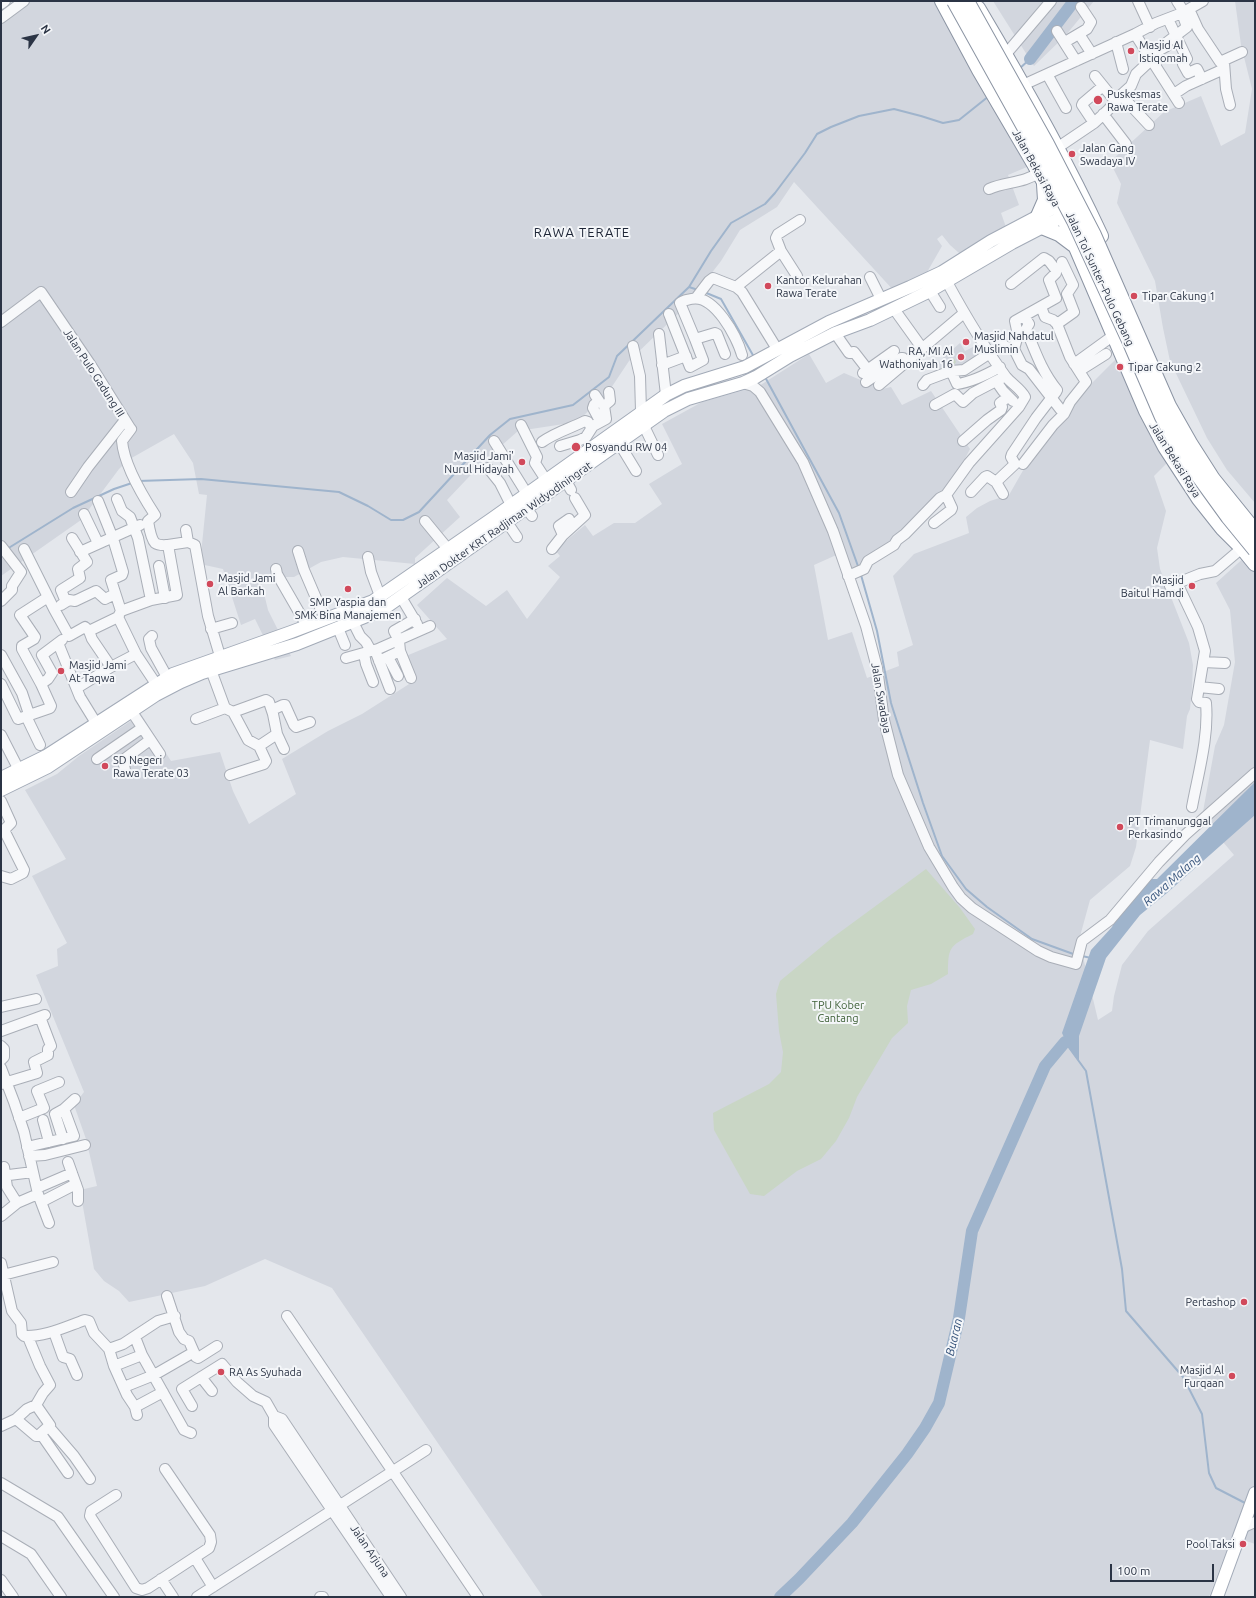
<!DOCTYPE html>
<html>
<head>
<meta charset="utf-8">
<style>
	body { margin:0 }
	#map { position:relative; width:1256px; height:1598px; overflow:hidden; background:#e4e7ec; font-family:Ubuntu,sans-serif }
	canvas { display:block }
	.frame { position:absolute; inset:0; border:2px solid #2b3445; pointer-events:none }
	.north { position:absolute; left:16px; top:16px; width:40px; height:40px; -webkit-text-stroke:3px #f4f6f9; paint-order:stroke; rotate:56deg; font-size:11px; font-weight:700; line-height:16px; text-align:center; color:#2b3445 }
	.north::after { content:''; display:block; margin:auto; width:14px; height:18px; background:#2b3445; clip-path:polygon(50% 0,100% 100%,50% 72%,0 100%) }
	.scale { position:absolute; left:1110px; top:1564px; width:104px; height:18px; box-sizing:border-box; border:2px solid #2b3445; border-top:0; padding-left:5px; font-size:12px; line-height:14px; white-space:nowrap; color:#2b3445; -webkit-text-stroke:3px #f4f6f9; paint-order:stroke }
</style>
</head>
<body>
<div id="map">
<canvas width="1256" height="1598"></canvas>
<div class="frame"></div>
<div class="north">N</div>
<div class="scale">100 m</div>
</div>
<script>
const ctx = document.querySelector('canvas').getContext('2d');
ctx.lineJoin = 'round';
function paint(path, color) { ctx.fillStyle = color; ctx.fill(path, 'evenodd'); }
function strokePath(path, color, width, dash) { ctx.strokeStyle = color; ctx.lineWidth = width; ctx.lineCap = dash ? 'butt' : 'round'; ctx.setLineDash(dash || []); ctx.stroke(path); }
function drawText(font, color, halo, rows, align = 'center') {
  ctx.font = font + ' Ubuntu,sans-serif'; ctx.lineWidth = 4; ctx.setLineDash([]); ctx.textBaseline = 'middle'; ctx.strokeStyle = halo; ctx.fillStyle = color; for (const [text, x, y, turn = 0] of rows) {
    ctx.save(); ctx.translate(x, y); ctx.rotate((+turn || 0) * Math.PI / 180); ctx.textAlign = isNaN(turn) ? turn : align; if (halo) ctx.strokeText(text, 0, 0); ctx.fillText(text, 0, 0); ctx.restore();
  }
}
const built = new Path2D(`
	M1 1H942L1034 164 1008 175 1019 205 1001 213 1012 244 976 268 950 245 942 235 937 239 942 246 922 281 895 292 794 182 777 207 740 230 721 261 686 306 629 361 609 391 577 422 518 431 484 461 447 500 460 517 415 558V564L343 557 321 562 294 577H260L268 610 291 656 275 660 255 619 241 625 223 569 200 564 207 495 199 494 193 463 174 434 128 460 119 469 81 520 1 576Z
	M993 1H1094L1066 35 1034 66Z
	M1235 1H1255V503L1227 470 1207 438 1170 361 1163 328 1155 281 1117 203 1121 184 1110 162 1164 112 1201 96 1221 146 1245 133 1252 89 1241 45Z
	M960 343 965 351 979 344 987 353 959 368 933 374 938 362Z
	M1122 353 1172 458 1154 476 1166 511 1157 548 1160 569 1189 643 1193 665 1192 688 1190 709 1187 716 1183 749 1150 740 1136 847 1130 866 1090 900 1079 940 1098 1020 1112 1011 1114 996 1122 965 1148 931 1234 855 1202 817 1215 746 1224 725 1235 662 1230 610 1216 583 1247 555 1255 564V1544L1232 1536 1209 1597H543L332 1288 265 1259 205 1286 129 1302 119 1291 104 1281 94 1269 80 1190 97 1186 86 1139 74 1105 84 1092 36 975 58 966 57 949 67 943 32 876 66 859 25 790 57 774 79 756 141 714 171 761 220 752 233 791 249 824 296 794 282 759 328 731 362 714 417 679 406 656 447 639 417 605 447 578 486 606 507 590 527 619 560 577 548 566 560 556 555 550 585 525 593 536 614 523H635L662 504 649 484 682 464 662 424 702 402 759 386 809 354 826 383 844 373 882 389 891 387 902 405 931 391 970 449 947 493 898 546 849 572 843 552 814 565 828 640 852 632 867 678 899 666 897 652 913 645 893 576 914 554 969 533 966 517 977 508 990 501 1009 495 1029 460 1077 398Z`);
const green = new Path2D(`
	M954 358 956 362 951 368 942 371 940 369Z
	M926 869 960 908 975 929 973 934C949 946 948 948 948 974L931 984 911 990 907 1006 908 1023 892 1038 857 1097 849 1118 836 1141 821 1159 797 1171 764 1196 750 1194 714 1130 713 1113 769 1084 781 1072 783 1052 779 1031 776 994 780 981 832 938Z`);
const water = new Path2D(`
	M1255 782V815L1167 893 1140 915 1106 958 1079 1036V1062L1069 1048 1062 1033 1091 950 1112 927 1115 920 1151 879H1157Z`);
const stream = new Path2D(`
	M1019 69 1030 59
	M689 287 711 251 731 223 765 204 775 193 805 153 817 134 831 127 859 116 894 109 921 116 943 123 959 120 989 96
	M704 292 721 299 754 357
	M765 377 839 513 859 569
	M138 481 201 479 339 492 368 506 391 520H403L419 512 490 435 510 419 573 405 609 377 617 356 689 287 698 290
	M7 549 73 508 114 489 132 483
	M861 575 877 631 891 703 923 803 942 856 966 889 987 907 1032 939 1076 955
	M1082 956 1091 958
	M1065 1039V1042L1086 1071 1122 1269 1126 1311 1183 1377 1202 1414 1209 1473 1216 1488 1247 1504`);
const river = new Path2D(`
	M1030 59 1074 1
	M780 1597 799 1579 852 1523 907 1454 925 1428 939 1403 959 1318 972 1231 1045 1066 1065 1042`);
const minor = new Path2D(`
	M1138 1 1150 27
	M1177 1 1184 12
	M1 4 5 1
	M1189 9 1198 29 1220 62 1242 52
	M1 18 24 1
	M1168 19 1187 59 1183 64 1188 73 1197 69 1202 79
	M1057 31 1076 61
	M1079 34 1092 54
	M1135 34 1179 103
	M1065 42 1087 29 1091 22 1081 7
	M1116 42 1123 69
	M1149 56 1167 46 1166 43 1187 27 1182 13
	M1000 57 1006 54 1051 1
	M1224 62 1226 89 1230 105
	M1047 74 1066 108
	M1095 76 1116 102
	M1023 85 1135 34 1156 23 1182 13 1203 1
	M1174 94 1186 86 1224 69
	M1121 95 1149 125
	M1103 114 1126 144
	M1094 123 1082 105 1083 103 1103 86
	M1057 148 1094 123 1108 110 1121 95 1131 86 1136 74 1151 60
	M989 189C1006 181 1024 184 1039 172
	M797 276 781 251 776 238 778 234 800 220
	M870 277 881 299
	M1011 284 1044 258 1049 261 1056 270V273L1049 280 1056 298 1015 321 1018 335 1014 349
	M736 287 781 251
	M930 291 940 307
	M696 298 709 281 713 278 736 287 742 292 777 349
	M894 309 922 348
	M669 314 690 367 703 360 695 339 715 333 717 334 725 354
	M1 322 41 292 90 364 130 428 131 429 122 441C124 465 142 495 155 515L148 521C149 527 151 539 155 543 159 546 165 545 168 545
	M1057 324 1074 312 1067 294 1073 285 1062 262
	M835 333 849 353 854 352 868 370
	M659 334 666 395
	M695 339 680 303C683 300 687 300 691 299 714 293 737 337 742 355
	M1001 341 1004 346 1014 349 1022 365 1029 369 1064 414
	M633 346 640 376 641 411
	M990 353 964 370 951 371 957 384C972 382 986 375 1000 367
	M1074 364 1114 335
	M662 365 686 356
	M1079 371 1106 354
	M863 373 894 351
	M1002 378 996 381 1003 391 1013 401
	M866 382 901 358H903L907 363
	M743 383 753 386 760 392 803 462 833 531 866 626 877 668 884 720 898 775 929 847 953 887 961 898 972 908 1038 951 1051 957 1076 964 1082 941 1110 920 1159 862 1185 835 1255 773
	M879 385 964 313
	M923 385 927 380 951 371
	M595 395 599 401 594 405 593 408 600 421
	M935 405 955 394 963 402 973 393 996 381
	M521 425 537 457 535 463 546 480
	M644 426 658 455
	M494 441 527 494
	M963 441 987 420 1001 410 1002 407 1000 403 1008 397
	M542 442C556 432 569 429 585 421L588 422 591 427
	M619 443 636 471
	M560 446 580 440 586 437 593 426 606 419 604 406 610 401 609 392
	M1023 464 1053 425 1064 414 1070 402 1086 382 1070 357 1057 324 1053 320 1045 317 1041 307
	M488 468 500 483 511 505
	M566 481 571 490
	M996 482 1015 464 1011 457 1012 454 1036 418 1056 392 1057 390C1042 372 1035 351 1026 329L1029 324 1024 316
	M71 492 88 467 125 420
	M971 492 985 477 987 476 996 482 1003 494
	M117 499 122 511 130 517 138 538 151 600
	M98 501 112 536
	M526 508 532 516
	M84 514 98 543
	M425 521 448 549
	M507 522 517 537
	M934 523 951 510 952 508 946 495
	M186 530 188 542 195 545 208 616 220 656
	M563 535 559 526 569 519
	M114 542 123 572 122 575 111 580 121 611 118 617 136 654 156 684
	M1 546 21 572 12 586V590L1 601
	M24 549 54 609 69 636 85 627 89 631
	M552 549 563 535 585 515 575 498
	M298 551 304 570 325 619
	M80 552 140 525
	M368 557 371 572 380 596
	M159 566 165 598
	M276 569 277 574 307 626
	M848 576 864 569 868 561 894 545 897 540 905 534 940 498 946 495 969 463 1019 407 1025 397C1021 389 1012 384 1006 377 984 347 965 315 947 282
	M1177 583 1198 627 1205 651 1197 699 1199 702 1206 703C1209 737 1198 774 1192 807
	M1170 586 1200 574 1215 571 1242 548
	M401 597 417 624
	M66 602 61 590 80 578 78 569 87 562 72 538
	M61 605 69 600 75 601 96 591 105 599 115 594
	M121 611 151 600 177 595 168 545 188 542
	M353 622 360 636 366 642 371 651
	M338 628 345 645
	M211 629 232 623
	M152 636 149 639 151 648 167 677
	M58 643 80 697 96 723
	M375 650 390 689
	M364 654 366 664 373 682
	M1 655 22 693 29 714
	M388 657 398 676
	M346 658 378 649 430 626
	M379 661 400 651
	M1203 662 1225 663
	M111 667 92 639 89 631 118 617
	M211 670 225 708 233 712 248 740 259 746 266 761 264 764 230 775
	M411 678 400 651 399 641 394 631 415 619
	M1 684 18 719 50 708 51 706 41 684 48 679 52 673 42 655 62 640
	M41 684 22 649V646L34 639 35 637 20 615 48 597
	M1199 687 1219 689
	M77 688 111 667 136 654
	M272 710 283 705H285L294 725 296 727 310 722
	M132 712 160 754
	M233 712 266 700 269 702 273 714 277 734 259 746
	M26 716 40 745
	M196 719 225 708
	M277 734 284 749
	M1 735 19 770
	M97 759 142 728
	M125 770 123 760 150 740
	M1 801 11 823 4 830 24 870 23 873 11 879 1 876
	M1 1007 36 999
	M1 1031 45 1015
	M1 1046 4 1049V1057L1 1060
	M1 1068 14 1102 24 1132 38 1194 49 1223
	M1 1084 37 1073 34 1062 48 1055V1049L51 1046 40 1017
	M19 1118 44 1108 37 1091 59 1082
	M43 1120 49 1142
	M63 1139 55 1114 64 1109 75 1099
	M27 1147 74 1136 64 1109
	M29 1156 45 1155 85 1145
	M68 1162 78 1190V1201
	M4 1167 7 1187 17 1203
	M1 1176 33 1172
	M37 1188 72 1173
	M41 1202 76 1184
	M1 1216 17 1203 38 1194
	M1 1263 12 1311 21 1323 22 1334 24 1336C45 1337 65 1327 85 1320L89 1321 94 1333 109 1349 114 1366 127 1395 135 1407 137 1415
	M3 1275 53 1262
	M167 1296 179 1332 184 1339 189 1341 196 1357 198 1358 217 1346
	M287 1316 478 1597
	M54 1332 63 1357 70 1359 77 1375
	M135 1337 142 1355 184 1430 191 1433
	M109 1349 123 1344 158 1321 175 1316
	M114 1366 142 1355
	M201 1377 212 1391
	M124 1387 154 1375 194 1352
	M192 1406 182 1389 222 1364 237 1382 253 1396 266 1402 274 1416V1425L391 1597
	M135 1407 163 1392
	M274 1416 282 1419 401 1597
	M16 1419 36 1436H38L50 1425 36 1405
	M1 1426 16 1419 27 1409 36 1405 43 1393 50 1385 40 1366 28 1337
	M49 1427 74 1456 90 1479
	M41 1434 68 1473
	M1 1483 58 1517 114 1597
	M116 1495 91 1511 90 1516 136 1588 142 1590 148 1588 209 1548 211 1542 210 1535 165 1469
	M1243 1525 1246 1526 1255 1522
	M1 1536 31 1554 61 1597
	M195 1558 213 1587
	M161 1579 173 1597
	M1 1580 13 1597
	M197 1597 426 1450
	M320 1597H323`);
const major = new Path2D(`
	M1 778 46 756 173 674 291 632 373 601 493 518 666 395 684 386 745 367 829 322 910 287 942 272 991 241 1065 202
	M1 790 48 767 156 695 181 682 202 673 297 644 382 610 664 411 688 399 743 383 756 377 790 356 835 333 870 320 930 291 1012 243 1070 213
	M1217 1597 1255 1493`);
const highway = new Path2D(`
	M942 1 979 70 1034 164 1063 217 1146 411 1165 447 1199 499 1222 528 1242 548 1255 564
	M978 8C1022 82 1065 158 1101 236
	M1038 216 1045 200 1044 184
	M1042 227 1059 234 1075 246`);
const highwayBridge = new Path2D(`
	M954 1 1029 136 1074 221 1131 345 1162 417 1181 452 1228 517 1255 550
	M967 1 1047 144 1094 235 1169 406 1190 443 1213 479 1255 531`);
const markers = [
	[1131,51,4,"#d1495b"],
	[1098,100,5,"#d1495b"],
	[1072,154,4,"#d1495b"],
	[768,286,4,"#d1495b"],
	[1134,296,4,"#d1495b"],
	[966,342,4,"#d1495b"],
	[961,357,4,"#d1495b"],
	[1120,367,4,"#d1495b"],
	[576,447,5,"#d1495b"],
	[522,462,4,"#d1495b"],
	[210,584,4,"#d1495b"],
	[1192,586,4,"#d1495b"],
	[348,589,4,"#d1495b"],
	[61,671,4,"#d1495b"],
	[105,766,4,"#d1495b"],
	[1120,827,4,"#d1495b"],
	[1244,1302,4,"#d1495b"],
	[221,1372,4,"#d1495b"],
	[1232,1376,4,"#d1495b"],
	[1243,1544,4,"#d1495b"]
];
const poiNames = [
	["Masjid Al",1139,45],
	["Istiqomah",1139,58],
	["Puskesmas",1107,94],
	["Rawa Terate",1107,107],
	["Jalan Gang",1080,148],
	["Swadaya IV",1080,161],
	["Kantor Kelurahan",776,280],
	["Rawa Terate",776,293],
	["Tipar Cakung 1",1142,296],
	["Masjid Nahdatul",974,336],
	["Muslimin",974,349],
	["RA, MI Al",953,351,"right"],
	["Wathoniyah 16",953,364,"right"],
	["Tipar Cakung 2",1128,367],
	["Posyandu RW 04",585,447],
	["Masjid Jami'",514,456,"right"],
	["Nurul Hidayah",514,469,"right"],
	["Masjid Jami",218,578],
	["Al Barkah",218,591],
	["Masjid",1184,580,"right"],
	["Baitul Hamdi",1184,593,"right"],
	["SMP Yaspia dan",348,602,"center"],
	["SMK Bina Manajemen",348,615,"center"],
	["Masjid Jami",69,665],
	["At Taqwa",69,678],
	["SD Negeri",113,760],
	["Rawa Terate 03",113,773],
	["PT Trimanunggal",1128,821],
	["Perkasindo",1128,834],
	["Pertashop",1236,1302,"right"],
	["Masjid Al",1224,1370,"right"],
	["Furqaan",1224,1383,"right"],
	["RA As Syuhada",229,1372],
	["Pool Taksi",1235,1544,"right"]
];
const streetNames = [
	["Jalan Bekasi Raya",1036,168,61],
	["Jalan Tol Sunter–Pulo Gebang",1100,279,65],
	["Jalan Pulo Gadung III",94,373,57],
	["Jalan Bekasi Raya",1175,460,58],
	["Jalan Dokter KRT Radjiman Widyodiningrat",504,525,-35],
	["Jalan Swadaya",881,698,80],
	["Jalan Arjuna",370,1551,56]
];
const parkNames = [
	["TPU Kober",838,1005],
	["Cantang",838,1018]
];
const waterNames = [
	["Rawa Malang",1172,880,-41],
	["Buaran",954,1337,-77]
];
const quarterNames = [
	["RAWA TERATE",582,233]
];
paint(built, '#d2d6de');
paint(green, '#c9d6c5');
paint(water, '#9fb4cc');
strokePath(stream, '#9fb4cc', 2);
strokePath(river, '#9fb4cc', 12);
strokePath(minor, '#a9aeb7', 12);
strokePath(major, '#a3abb8', 14);
strokePath(highway, '#8b94a3', 16);
strokePath(minor, '#f7f8fa', 10);
strokePath(major, '#fff', 12);
strokePath(highway, '#fff', 14);
strokePath(highwayBridge, '#8b94a3', 16, []);
strokePath(highwayBridge, '#fff', 14);
for (const [x, y, r, color] of markers) { const dot = new Path2D(); dot.arc(x, y, r, 0, 2 * Math.PI); ctx.fillStyle = color; ctx.fill(dot); strokePath(dot, '#f4f6f9', 1.5); }
drawText('11px', '#2b3445', '#f4f6f9', poiNames, 'left');
drawText('11px', '#2b3445', '#f4f6f9', streetNames);
drawText('11px', '#3f6138', '#f4f6f9', parkNames);
drawText('italic 12px', '#34527a', '#f4f6f9', waterNames);
ctx.letterSpacing = '1px';
drawText('13px', '#1d2536', '#f4f6f9', quarterNames);
ctx.letterSpacing = '0px';
</script>
</body>
</html>
